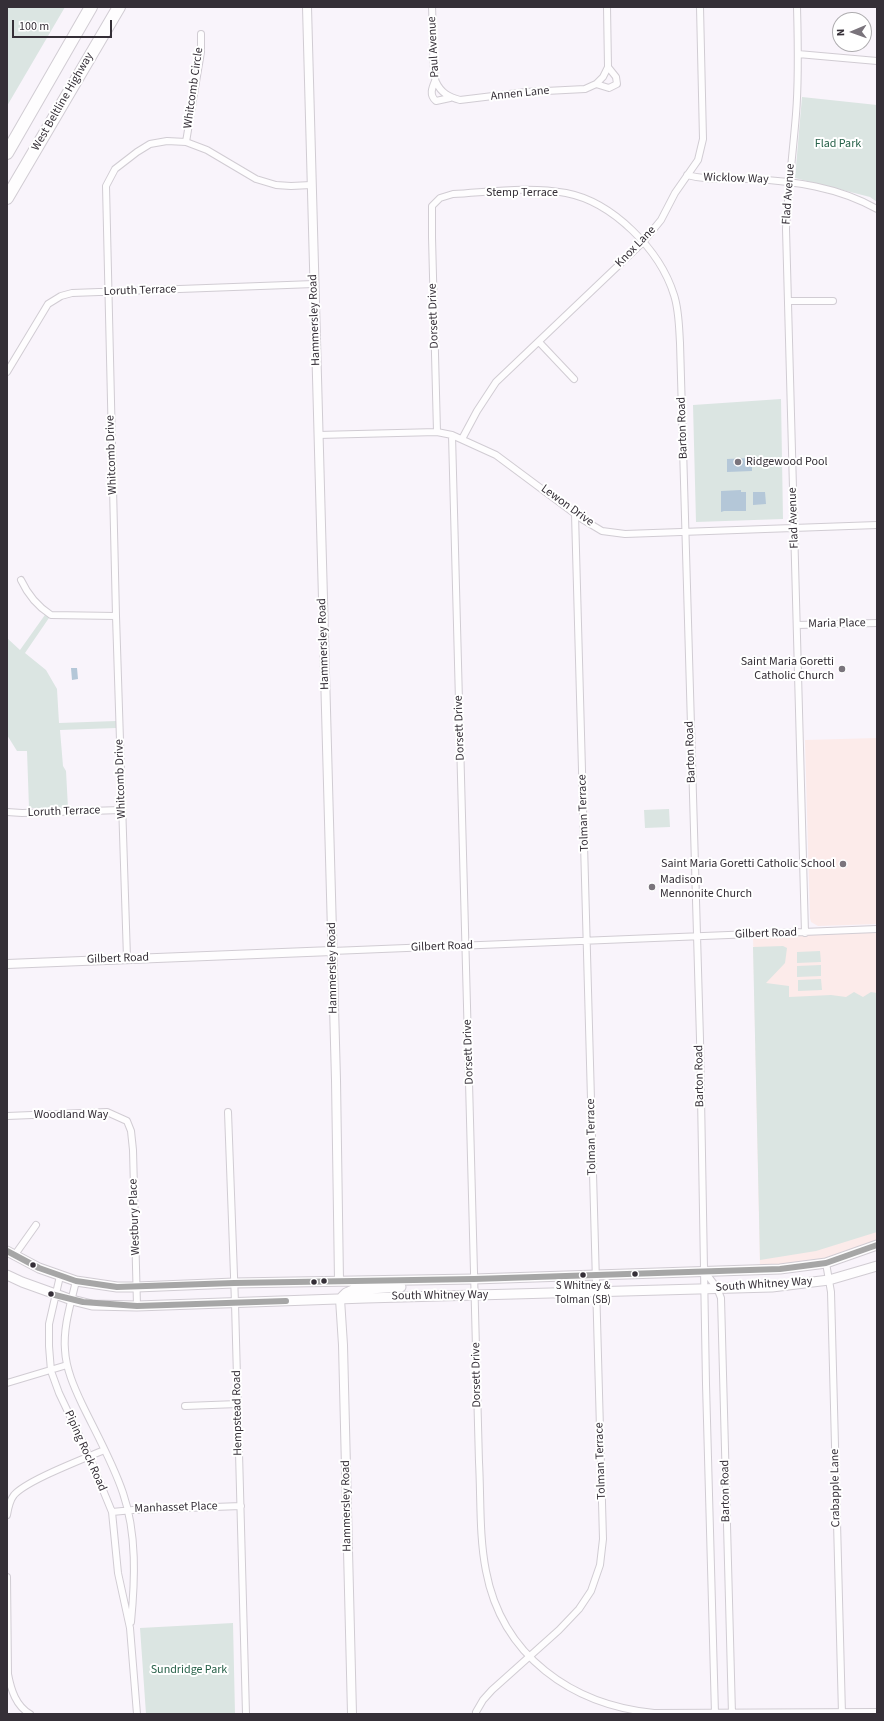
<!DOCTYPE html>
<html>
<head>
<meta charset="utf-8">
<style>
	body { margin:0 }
	#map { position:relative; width:884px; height:1721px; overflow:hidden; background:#f9f4fb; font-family:"Source Sans 3",sans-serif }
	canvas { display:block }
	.frame { position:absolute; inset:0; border:8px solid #352f37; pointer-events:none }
	.north { position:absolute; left:832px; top:12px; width:40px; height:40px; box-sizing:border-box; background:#fff; border:1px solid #aeacaf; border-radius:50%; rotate:268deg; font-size:11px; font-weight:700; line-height:16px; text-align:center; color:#352f37 }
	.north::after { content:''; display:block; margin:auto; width:14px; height:18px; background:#7a747c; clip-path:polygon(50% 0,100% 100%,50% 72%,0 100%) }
	.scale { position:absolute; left:12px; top:20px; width:100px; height:18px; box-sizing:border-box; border:2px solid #352f37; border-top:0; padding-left:5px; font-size:12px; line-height:14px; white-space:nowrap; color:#352f37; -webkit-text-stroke:3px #fff; paint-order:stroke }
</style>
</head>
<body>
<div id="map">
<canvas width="884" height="1721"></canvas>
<div class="frame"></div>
<div class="north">N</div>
<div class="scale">100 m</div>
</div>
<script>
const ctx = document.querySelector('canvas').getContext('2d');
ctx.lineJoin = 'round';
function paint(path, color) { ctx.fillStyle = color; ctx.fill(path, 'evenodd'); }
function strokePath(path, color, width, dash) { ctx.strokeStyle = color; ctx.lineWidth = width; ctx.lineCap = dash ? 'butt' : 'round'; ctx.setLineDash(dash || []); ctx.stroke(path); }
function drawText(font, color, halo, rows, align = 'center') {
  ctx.font = font + ' "Source Sans 3",sans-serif'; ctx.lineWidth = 4; ctx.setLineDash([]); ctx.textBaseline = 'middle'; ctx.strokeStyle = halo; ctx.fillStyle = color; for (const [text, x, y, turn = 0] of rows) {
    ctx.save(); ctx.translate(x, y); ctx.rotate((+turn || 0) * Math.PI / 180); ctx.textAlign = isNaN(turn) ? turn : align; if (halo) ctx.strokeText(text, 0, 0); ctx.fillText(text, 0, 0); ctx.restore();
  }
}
const education = new Path2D(`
	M877 738V924L818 926 811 922 810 918 805 740Z
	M877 929V1245L826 1263 760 1270 753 935Z`);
const green = new Path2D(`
	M7 7H65L7 106Z
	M802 97 877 105V202L870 197 795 178Z
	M781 399 783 519 696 522 693 405Z
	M47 612 51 615 25 653 46 670 57 689 59 723 116 721V728L60 730 63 766 66 771 68 808H29L27 751H17L7 735V638L20 650Z
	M669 809 670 827 645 828 644 810Z
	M783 946 787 948 785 963 766 983 789 986V997L831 995 846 997 854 992 863 997 871 992 877 993V1232L816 1251 760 1260 753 947Z
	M820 951 821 962 797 963V952Z
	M821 965V976L797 977V966Z
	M821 979 822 990 798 991V980Z
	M233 1623 235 1714H146L140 1628Z`);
const water = new Path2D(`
	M752 458V471L727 472V459Z
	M741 490V492H746V511H724L721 512V491Z
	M753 492H765L766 504 753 505Z
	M71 668H77L78 679 72 680Z`);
const minor = new Path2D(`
	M432 7C433 20 432 74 436 82 441 93 449 97 460 100L526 92 585 89 596 84 603 77 608 67 607 7
	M797 7C798 43 799 78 796 114 793 152 788 191 786 229L805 933
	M798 54 877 61
	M435 81C432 88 429 95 436 101L450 98
	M596 84 609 88 617 84 616 77 608 67
	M186 142 201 52V34
	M687 175C708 181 729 178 751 179 794 181 838 187 877 209
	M788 301H833
	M539 342 574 379
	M7 372 48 304 61 296 72 293 314 284
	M437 432 432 237V206L440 198 453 194C490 192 529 186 566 193 613 202 660 250 674 295 679 310 679 327 680 343L700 1039 706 1384 715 1714
	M318 435 437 432 452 435 496 455 582 519 602 531 625 534 877 525
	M452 435 479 1462C481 1498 479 1536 486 1571 502 1656 572 1705 654 1713L877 1712
	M462 439 477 411 496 382 643 242 661 220 675 193 698 160 703 139 700 7
	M21 580C28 595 37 606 51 615L116 616
	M797 625 877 623
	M7 812 22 813 122 810
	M332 951 877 929
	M127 958 116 616 106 186 115 169 137 152 150 144 167 141 186 142 207 150 256 179 276 185 291 186 311 185
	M228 1112 235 1303 246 1714
	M7 1116 107 1112 127 1121 131 1131 133 1150 137 1306
	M14 1256 36 1225
	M826 1263 831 1292 842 1714
	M705 1272 717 1288 721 1298 732 1714
	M60 1276 49 1324V1346L51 1371 59 1393 89 1456 112 1512 118 1573 130 1628 137 1714
	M76 1281C71 1303 63 1327 65 1350 66 1369 74 1387 82 1404 96 1433 113 1463 123 1493 137 1534 135 1580 131 1622
	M7 1383 67 1365
	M185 1406 238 1404
	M112 1512 133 1510 241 1506
	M7 1515C8 1509 10 1500 14 1495 27 1480 84 1459 104 1450
	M7 1577 8 1674C11 1690 16 1706 30 1714
	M476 1712 483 1700 492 1690 559 1630 579 1609 591 1591 600 1565 603 1539 575 514`);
const tertiary = new Path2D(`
	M307 7 336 1080 339 1281
	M7 964 332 951
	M340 1299 343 1345 352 1714`);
const secondary = new Path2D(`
	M7 1251 39 1268 76 1281 117 1287H137L234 1283 474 1279 780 1269 826 1263 877 1245
	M7 1275 22 1282 72 1300 92 1305 137 1306 366 1298 772 1287 829 1280 877 1266
	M340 1299 346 1293 353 1290 401 1287`);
const motorway = new Path2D(`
	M7 153 91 7
	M7 198 119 7`);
const bus1 = new Path2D(`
	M7 1251 39 1268 76 1281 117 1287 234 1283 474 1279 780 1269 826 1263 877 1245
	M51 1294 83 1302 137 1306 286 1301`);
const markers = [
	[738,462,4,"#7a747c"],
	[842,669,4,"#7a747c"],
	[843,864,4,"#7a747c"],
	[652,887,4,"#7a747c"],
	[33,1265,3.5,"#352f37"],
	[635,1274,3.5,"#352f37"],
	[583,1275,3.5,"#352f37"],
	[324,1281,3.5,"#352f37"],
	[314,1282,3.5,"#352f37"],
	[51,1294,3.5,"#352f37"]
];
const busNames = [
	["S Whitney &",583,1287],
	["Tolman (SB)",583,1301]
];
const streetNames = [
	["Paul Avenue",434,47,-93],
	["Whitcomb Circle",194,88,-82],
	["Annen Lane",520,94,-6],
	["West Beltline Highway",63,102,-60],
	["Wicklow Way",736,179,2],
	["Stemp Terrace",522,193],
	["Flad Avenue",789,194,-86],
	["Knox Lane",636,247,-46],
	["Loruth Terrace",140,291,-2],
	["Dorsett Drive",434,316,-92],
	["Hammersley Road",315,320,-92],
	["Barton Road",683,428,-92],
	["Whitcomb Drive",112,455,-92],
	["Lewon Drive",567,506,36],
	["Flad Avenue",794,518,-92],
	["Maria Place",837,624,-1],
	["Hammersley Road",324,644,-92],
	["Dorsett Drive",460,728,-92],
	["Barton Road",691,752,-92],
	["Whitcomb Drive",121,779,-92],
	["Loruth Terrace",64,812,-2],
	["Tolman Terrace",584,813,-92],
	["Gilbert Road",766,934,-2],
	["Gilbert Road",442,947,-2],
	["Gilbert Road",118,959,-2],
	["Hammersley Road",333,968,-91],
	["Dorsett Drive",469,1052,-92],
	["Barton Road",700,1076,-91],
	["Woodland Way",71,1115],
	["Tolman Terrace",592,1137,-91],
	["Westbury Place",135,1217,-92],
	["South Whitney Way",764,1285,-4],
	["South Whitney Way",440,1296,-1],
	["Dorsett Drive",477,1375,-91],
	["Hempstead Road",238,1413,-91],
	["Piping Rock Road",85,1451,66],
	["Tolman Terrace",601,1461,-92],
	["Crabapple Lane",836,1488,-91],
	["Barton Road",726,1491,-91],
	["Hammersley Road",347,1506,-91],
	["Manhasset Place",176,1508,-2]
];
const parkNames = [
	["Flad Park",838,144],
	["Sundridge Park",189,1670]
];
const poiNames = [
	["Ridgewood Pool",746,462],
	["Saint Maria Goretti",834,662,"right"],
	["Catholic Church",834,676,"right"],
	["Saint Maria Goretti Catholic School",835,864,"right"],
	["Madison",660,880],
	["Mennonite Church",660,894]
];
paint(education, '#fcebea');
paint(green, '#dbe5e2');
paint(water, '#b4c7d8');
strokePath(minor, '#d1ccd3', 8);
strokePath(tertiary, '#d1ccd3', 10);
strokePath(secondary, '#d1ccd3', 11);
strokePath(motorway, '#d1ccd3', 14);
strokePath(minor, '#fefdfe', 6);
strokePath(tertiary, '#fefdfe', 8);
strokePath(secondary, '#fefdfe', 9);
strokePath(motorway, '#fefdfe', 12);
strokePath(bus1, '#a6a6a6', 6);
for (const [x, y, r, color] of markers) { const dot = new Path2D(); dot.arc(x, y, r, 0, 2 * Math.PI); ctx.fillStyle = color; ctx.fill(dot); strokePath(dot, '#fff', 1.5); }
drawText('11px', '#352f37', '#fff', busNames);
drawText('12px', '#352f37', '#fff', streetNames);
drawText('12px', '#276149', '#fff', parkNames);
drawText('12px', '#352f37', '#fff', poiNames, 'left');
</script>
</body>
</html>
